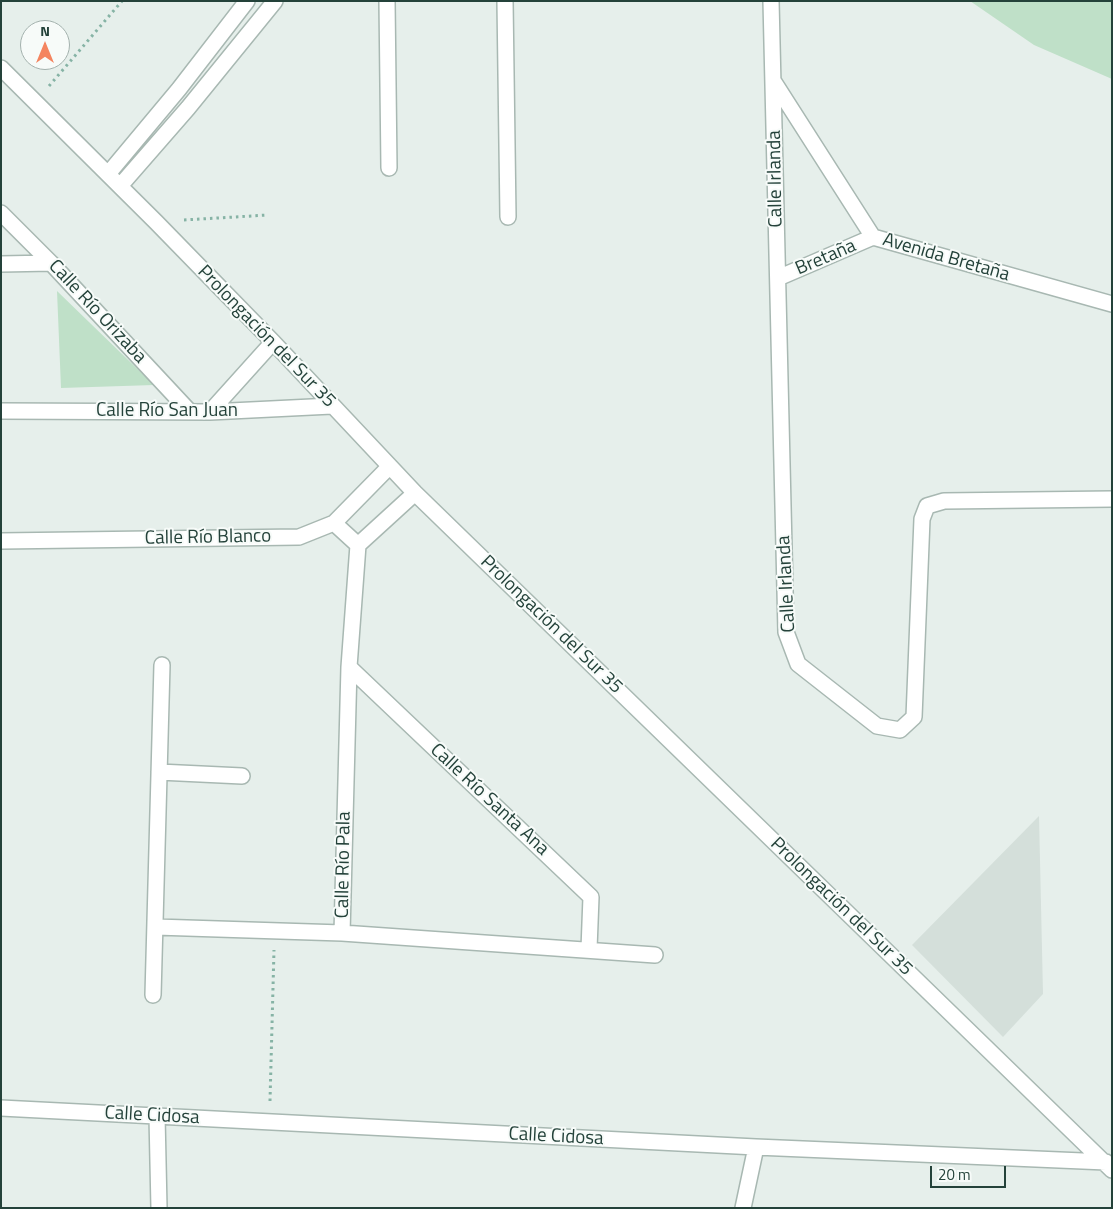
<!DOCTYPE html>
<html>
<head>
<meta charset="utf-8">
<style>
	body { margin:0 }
	#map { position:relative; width:1113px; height:1209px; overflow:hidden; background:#e6efeb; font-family:"Titillium Web",sans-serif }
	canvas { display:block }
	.frame { position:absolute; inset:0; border:2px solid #24423a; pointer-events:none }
	.north { position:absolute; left:20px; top:20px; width:50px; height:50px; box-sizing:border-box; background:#f7fbf9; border:1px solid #a3b1ad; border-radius:50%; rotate:0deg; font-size:14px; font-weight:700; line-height:20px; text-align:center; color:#24423a }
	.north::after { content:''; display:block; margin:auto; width:18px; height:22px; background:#f4845f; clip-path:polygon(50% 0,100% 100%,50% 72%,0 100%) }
	.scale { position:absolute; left:930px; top:1166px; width:76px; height:22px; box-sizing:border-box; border:2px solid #24423a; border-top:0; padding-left:6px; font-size:15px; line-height:18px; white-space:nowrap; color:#24423a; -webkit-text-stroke:4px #f7fbf9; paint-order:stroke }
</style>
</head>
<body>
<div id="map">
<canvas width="1113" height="1209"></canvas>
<div class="frame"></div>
<div class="north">N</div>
<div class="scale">20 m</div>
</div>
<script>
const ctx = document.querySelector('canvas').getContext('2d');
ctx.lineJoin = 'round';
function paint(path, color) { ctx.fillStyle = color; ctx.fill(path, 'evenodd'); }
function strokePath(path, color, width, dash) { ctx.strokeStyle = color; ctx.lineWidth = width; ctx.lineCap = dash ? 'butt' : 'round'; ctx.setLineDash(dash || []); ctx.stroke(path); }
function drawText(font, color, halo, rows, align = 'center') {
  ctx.font = font + ' "Titillium Web",sans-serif'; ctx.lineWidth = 4; ctx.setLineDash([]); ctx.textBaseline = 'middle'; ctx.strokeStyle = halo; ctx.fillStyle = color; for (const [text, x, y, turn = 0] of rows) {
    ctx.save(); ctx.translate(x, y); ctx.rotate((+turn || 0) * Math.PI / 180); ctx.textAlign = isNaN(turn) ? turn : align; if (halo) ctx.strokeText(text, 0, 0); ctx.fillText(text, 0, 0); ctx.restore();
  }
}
const built = new Path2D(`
	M1039 816 1043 994 1003 1037 912 945Z`);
const green = new Path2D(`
	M970 1H1112V79L1034 45Z
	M57 291 154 385 61 388Z`);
const path = new Path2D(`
	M49 86 122 1
	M184 220 268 215
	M270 1101 274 950`);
const minor = new Path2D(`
	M387 1 389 168
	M505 1 508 217
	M771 1 786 632 798 664 877 726 900 730 914 717 922 519 927 506 944 501 1112 499
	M1 68 156 222 273 342 415 493 1112 1170
	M774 82 873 237 1112 304
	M108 174 179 89 247 1
	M120 186 188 108 275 1
	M1 213 51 263 190 412
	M1 264 51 263
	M778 278 873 237
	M1 411 210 412 332 406
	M210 412 273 342
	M334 523 358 545 349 667 342 933
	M1 541 299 537 334 523 389 467
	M358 545 415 493
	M349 667 591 897 589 949
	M159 772 242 776
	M156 927 342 933 655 955
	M153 995 162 665
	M1 1108 756 1147 1106 1162
	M157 1116 159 1208
	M743 1208 756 1147`);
const streetNames = [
	["Calle Irlanda",776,179,-91],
	["Bretaña",826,258,-23],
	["Avenida Bretaña",946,258,16],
	["Calle Río Orizaba",97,312,47],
	["Prolongación del Sur 35",266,337,46],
	["Calle Río San Juan",167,411],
	["Calle Río Blanco",208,538,-1],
	["Calle Irlanda",787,584,-93],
	["Prolongación del Sur 35",551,625,44],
	["Calle Río Santa Ana",489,800,43],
	["Calle Río Pala",344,865,-89],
	["Prolongación del Sur 35",841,907,44],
	["Calle Cidosa",152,1116,3],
	["Calle Cidosa",556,1137,3]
];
paint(built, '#d4dfda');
paint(green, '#bfe0c8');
strokePath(minor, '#a8b8b2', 18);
strokePath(path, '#86b3a5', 3, [2.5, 4]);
strokePath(minor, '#fff', 15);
drawText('19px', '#24423a', '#f7fbf9', streetNames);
</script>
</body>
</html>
